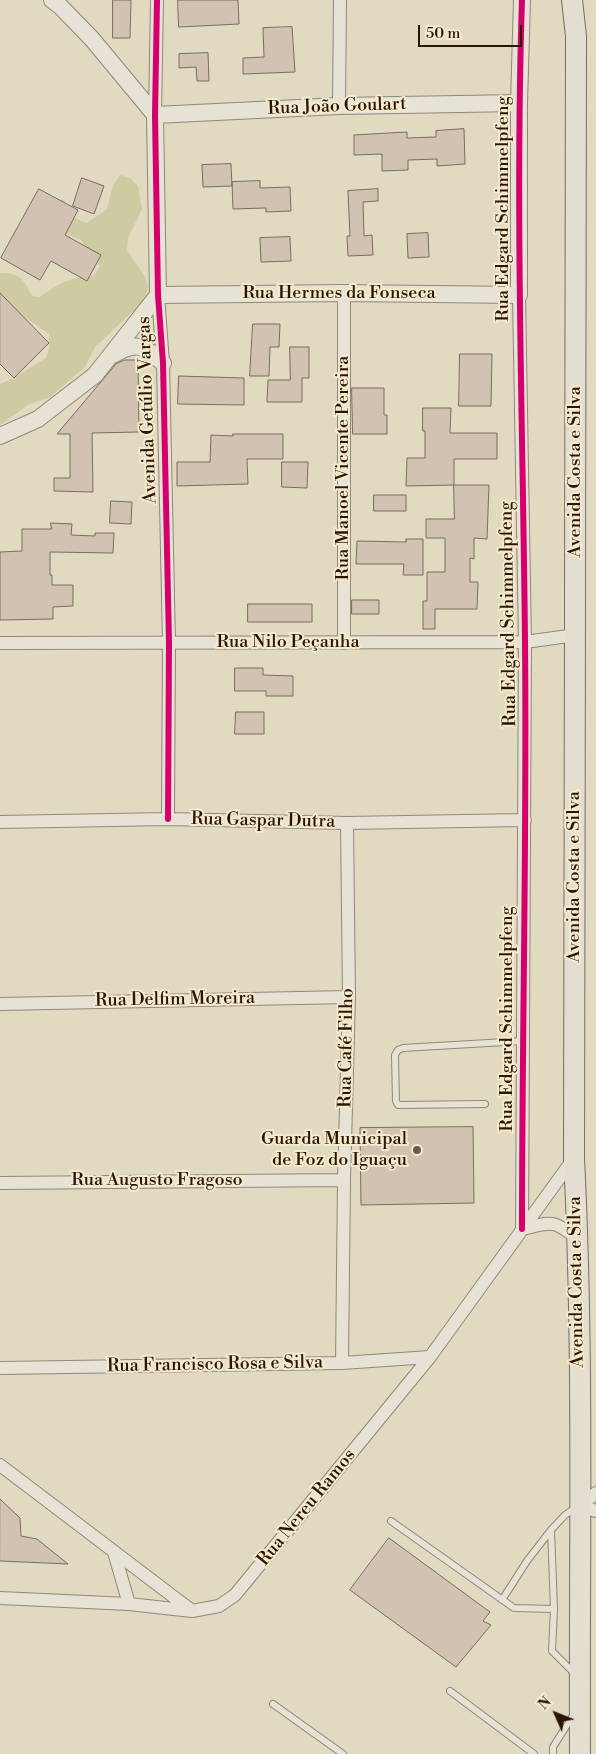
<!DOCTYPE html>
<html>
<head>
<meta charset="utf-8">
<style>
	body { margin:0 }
	#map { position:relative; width:596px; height:1754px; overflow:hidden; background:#e1d9c0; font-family:"Libre Bodoni",serif }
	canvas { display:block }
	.north { position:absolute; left:531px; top:1689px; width:50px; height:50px; -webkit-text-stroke:4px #f4eace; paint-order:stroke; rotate:314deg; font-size:14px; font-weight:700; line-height:20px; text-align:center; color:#2c1503 }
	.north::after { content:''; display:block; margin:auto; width:18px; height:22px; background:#2c1503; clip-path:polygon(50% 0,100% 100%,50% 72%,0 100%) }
	.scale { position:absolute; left:418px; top:25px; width:104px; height:22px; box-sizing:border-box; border:2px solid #2c1503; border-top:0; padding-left:6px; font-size:15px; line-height:18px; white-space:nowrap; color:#2c1503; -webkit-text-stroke:4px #f4eace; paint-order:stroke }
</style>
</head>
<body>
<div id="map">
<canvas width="596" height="1754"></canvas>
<div class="north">N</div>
<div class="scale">50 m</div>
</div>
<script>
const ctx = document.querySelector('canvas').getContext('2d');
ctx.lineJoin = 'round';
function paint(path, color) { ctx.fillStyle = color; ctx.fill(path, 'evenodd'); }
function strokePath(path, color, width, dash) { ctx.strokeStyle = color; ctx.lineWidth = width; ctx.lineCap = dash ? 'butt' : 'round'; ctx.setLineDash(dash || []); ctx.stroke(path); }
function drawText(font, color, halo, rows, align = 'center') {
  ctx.font = font + ' "Libre Bodoni",serif'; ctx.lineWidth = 4; ctx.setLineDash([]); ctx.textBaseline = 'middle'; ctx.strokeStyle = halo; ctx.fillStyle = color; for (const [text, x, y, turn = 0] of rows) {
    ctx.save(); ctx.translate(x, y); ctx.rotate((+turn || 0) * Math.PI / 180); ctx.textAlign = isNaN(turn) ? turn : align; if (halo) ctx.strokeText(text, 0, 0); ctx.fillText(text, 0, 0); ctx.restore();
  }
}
const green = new Path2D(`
	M120 175 130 178 138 186 142 209 128 238 127 250 146 278 148 289 144 301 95 347 85 367 50 397 28 405 0 425V384L12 379 46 358 49 349V334L0 300V273C21 273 23 279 32 296L39 297C56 286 72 275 93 276L100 267 81 240 49 227 53 198 64 200C69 213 74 219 87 223L107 209 113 185Z`);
const building = new Path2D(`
	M113 0H131L130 38H113Z
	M178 0H238L239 24 179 27Z
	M292 27 295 72 243 74V58L264 57 263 28Z
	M208 53 209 81H197L196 67 179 68V54Z
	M464 129 465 164 437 166V159L408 160V170L382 171V154L354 155V135L407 132V138L436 137V131Z
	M231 164 232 186 203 187 202 165Z
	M82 178 104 186 94 214 73 206Z
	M260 181V188L290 187 291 211 266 212V208L233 209 232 182Z
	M39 189 78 210 65 235 101 255 87 281 51 261 40 280 1 258Z
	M378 189V201L363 202 364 236 372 235 373 255 348 256 347 236H350L348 191Z
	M428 233 429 257 408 258 407 234Z
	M290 237 291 261 261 262 260 238Z
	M0 293 49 343 14 378 0 364Z
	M253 324H280L279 347H270L269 376H250Z
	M290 347H309V378H302V402H267L268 380H290Z
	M460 354H492L491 406H459Z
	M125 360H138L139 432 92 433 93 492 54 491V478H70V434H57L116 364Z
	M179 376 244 378V405L178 404Z
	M352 388H384V415H387V434H353Z
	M423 408H451L450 433H497V459H454V485L406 486 407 458H425V431H423Z
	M233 434H283V459H247L248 484 177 486V462H210L211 435 233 436Z
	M282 462H308L307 488 282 487Z
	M454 485H489L487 539 474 538V559L470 558V582H478L477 609H435V629H423V601H427V572H445V538H426V519H454Z
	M374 495H406V511H374Z
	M111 501 132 502 131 524 110 523Z
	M51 523 72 524 71 535 95 536V533H114L113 553 50 552V575H52V585H73V606L53 607V619L0 620V552L22 551V529H51Z
	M406 539H423V575H403L404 564H356L357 541 406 542Z
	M352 600H379V614H352Z
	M248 604H312V622H248Z
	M235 668H263V675L293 676V696H266V691H235Z
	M236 712H264V734H235Z
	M473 1127 474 1203 361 1205 360 1128Z
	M0 1499 20 1518 21 1536 37 1539 68 1564 0 1561Z
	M389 1538 490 1612 483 1621 491 1625 456 1667 350 1590Z`);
const service = new Path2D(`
	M485 1104 398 1105 396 1101 395 1055 398 1050 403 1048 522 1041
	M391 1521 514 1608 554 1609
	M502 1600 527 1561 551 1530
	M576 1675 552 1651 554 1609 551 1530 565 1515 577 1507
	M450 1691 534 1754
	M273 1704 343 1754
	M553 1754V1747L574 1714`);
const minor = new Path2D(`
	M339 106 340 0
	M155 115 157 0
	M344 293V643
	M158 295 163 363 169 643 168 819
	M519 295 525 642 522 1229
	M0 643 525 642 576 635
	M0 822 168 819 347 823 525 820
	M0 1004 349 997
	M0 1183 344 1180
	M522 1229C553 1222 552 1219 578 1239
	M342 1363 344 1180 349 997 347 823
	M0 1368 342 1363 430 1357
	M0 1465 191 1610
	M580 1506 596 1493
	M580 1506 596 1511
	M114 1552 129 1604
	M0 1598 129 1604 192 1611 219 1606 235 1595 430 1357 574 1158`);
const tertiary = new Path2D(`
	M52 0 60 6 92 39 155 115
	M155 115 339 106 519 103
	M155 115 158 295
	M158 295 344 293 519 295V103L522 0
	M113 355C138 340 143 346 163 363
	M0 436 38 419 95 375 158 295`);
const primary = new Path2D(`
	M572 0 576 36 574 1158C584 1357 579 1555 580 1754`);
const cycleway = new Path2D(`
	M157 0 155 115 158 295 163 363 169 643 168 819
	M522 0C515 214 523 428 525 642 527 838 522 1033 522 1229`);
const markers = [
	[417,1150,5,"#6b5a45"]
];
const streetNames = [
	["Rua João Goulart",337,107,-2],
	["Rua Edgard Schimmelpfeng",504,209,-90],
	["Rua Hermes da Fonseca",339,294],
	["Avenida Getúlio Vargas",148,410,-92],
	["Rua Manoel Vicente Pereira",344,468,-90],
	["Avenida Costa e Silva",576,472,-90],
	["Rua Edgard Schimmelpfeng",509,614,-91],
	["Rua Nilo Peçanha",288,643],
	["Rua Gaspar Dutra",263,821,1],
	["Avenida Costa e Silva",575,877,-90],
	["Rua Delfim Moreira",175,1000,-1],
	["Rua Edgard Schimmelpfeng",508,1019,-90],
	["Rua Café Filho",347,1048,-89],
	["Rua Augusto Fragoso",157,1181],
	["Avenida Costa e Silva",577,1282,-91],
	["Rua Francisco Rosa e Silva",215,1365,-1],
	["Rua Nereu Ramos",307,1508,-51]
];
const poiNames = [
	["Guarda Municipal",407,1140],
	["de Foz do Iguaçu",407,1161]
];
paint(green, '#cecba2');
paint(building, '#d2c2b1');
strokePath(building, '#766e5f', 1);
strokePath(service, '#908878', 8);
strokePath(minor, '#908878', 14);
strokePath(tertiary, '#908878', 18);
strokePath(primary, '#766e5f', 22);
strokePath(service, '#e7e2d6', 6);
strokePath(minor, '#e7e2d6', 12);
strokePath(tertiary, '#e7e2d6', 16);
strokePath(primary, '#e3decf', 20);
strokePath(cycleway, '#d6006c', 6);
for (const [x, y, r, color] of markers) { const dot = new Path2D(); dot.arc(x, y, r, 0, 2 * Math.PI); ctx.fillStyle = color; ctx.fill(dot); strokePath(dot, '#f4eace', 2); }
drawText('18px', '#2c1503', '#f4eace', streetNames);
drawText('18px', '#2c1503', '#f4eace', poiNames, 'right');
</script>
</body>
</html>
